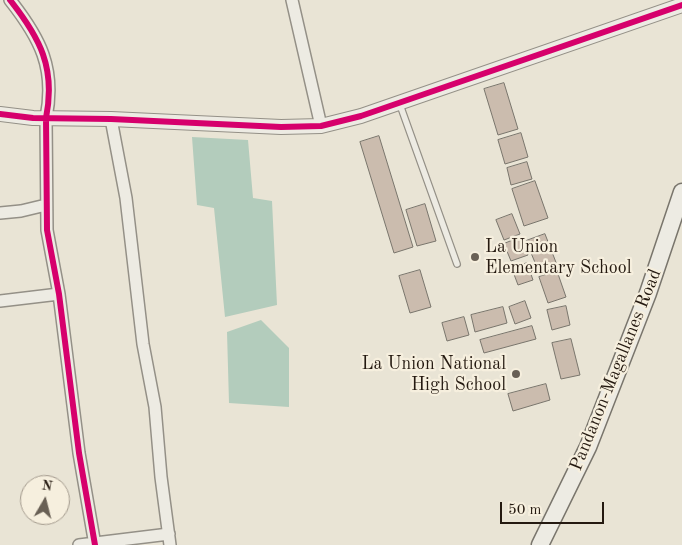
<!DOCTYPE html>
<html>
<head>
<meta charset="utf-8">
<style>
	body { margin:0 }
	#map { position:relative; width:682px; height:545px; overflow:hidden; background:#e9e4d5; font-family:"Old Standard TT",serif }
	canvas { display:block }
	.north { position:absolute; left:20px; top:475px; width:50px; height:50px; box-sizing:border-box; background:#f6efde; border:1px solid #a2998c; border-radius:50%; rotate:8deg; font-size:14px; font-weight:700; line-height:20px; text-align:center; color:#241910 }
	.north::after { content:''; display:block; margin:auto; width:18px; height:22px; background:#696055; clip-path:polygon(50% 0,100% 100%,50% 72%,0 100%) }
	.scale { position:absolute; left:500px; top:502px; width:104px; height:22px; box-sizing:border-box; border:2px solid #241910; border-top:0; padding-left:6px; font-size:15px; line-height:18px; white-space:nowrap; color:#241910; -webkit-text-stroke:4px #f6efde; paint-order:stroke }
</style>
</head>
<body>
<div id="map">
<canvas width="682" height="545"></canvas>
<div class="north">N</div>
<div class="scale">50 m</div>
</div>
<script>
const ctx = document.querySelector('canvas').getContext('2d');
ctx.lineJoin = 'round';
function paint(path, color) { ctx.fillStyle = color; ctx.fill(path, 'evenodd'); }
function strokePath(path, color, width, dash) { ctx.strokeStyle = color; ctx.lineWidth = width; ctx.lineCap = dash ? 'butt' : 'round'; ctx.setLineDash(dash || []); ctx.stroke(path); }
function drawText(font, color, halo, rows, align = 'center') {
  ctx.font = font + ' "Old Standard TT",serif'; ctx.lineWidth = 4.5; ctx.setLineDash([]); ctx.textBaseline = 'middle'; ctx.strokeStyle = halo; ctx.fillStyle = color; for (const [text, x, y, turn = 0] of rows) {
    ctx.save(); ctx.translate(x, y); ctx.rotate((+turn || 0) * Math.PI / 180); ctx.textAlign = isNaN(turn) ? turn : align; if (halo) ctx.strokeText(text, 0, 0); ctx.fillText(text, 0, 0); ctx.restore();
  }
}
const water = new Path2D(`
	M192 137 248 140 253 198 272 201 277 305 225 317 214 208 197 205Z
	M261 320 289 348V407L229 403 227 332Z`);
const building = new Path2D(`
	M504 83 518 129 498 135 484 89Z
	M521 133 528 157 505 164 498 140Z
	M379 136 413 247 394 253 360 142Z
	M527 162 532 179 511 185 507 168Z
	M535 181 548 218 524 226 512 189Z
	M425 204 436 241 417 246 406 210Z
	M512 214 520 234 504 240 496 220Z
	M545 234 557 265 539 272 526 241Z
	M521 237 528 255 511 261 504 244Z
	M527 263 533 280 518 285 512 269Z
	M420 270 431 307 410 313 399 276Z
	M557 271 566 297 548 303 539 277Z
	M525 301 531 318 515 324 509 307Z
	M566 306 570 325 552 330 547 310Z
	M503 307 507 323 475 332 471 315Z
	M464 317 469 335 447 341 442 323Z
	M532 326 536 339 484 353 480 340Z
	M571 339 580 375 561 379 552 343Z
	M546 384 550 400 513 411 508 394Z`);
const service = new Path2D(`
	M399 102 457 264`);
const minor = new Path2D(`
	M10 0C40 38 56 68 46 118L47 230 59 294 79 453 95 545
	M292 0 321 126
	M111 119 126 198 143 344 155 407 161 477 170 545
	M0 213 21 211 46 205
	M0 301 59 294
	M79 545 169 534`);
const tertiary = new Path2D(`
	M0 114 33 118 111 119 281 127 321 126 361 116 682 5`);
const secondary = new Path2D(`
	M540 545 588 447 648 293 682 192`);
const cycleway = new Path2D(`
	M10 0C40 38 56 68 46 118L47 230 59 294 79 453 95 545
	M0 114 33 118 111 119 281 127 321 126 361 116 682 5`);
const markers = [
	[475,257,5,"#696055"],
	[516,374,5,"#696055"]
];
const poiNames = [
	["La Union",485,247],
	["Elementary School",485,268],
	["La Union National",506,364,"right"],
	["High School",506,385,"right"]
];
const streetNames = [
	["Pandanon-Magallanes Road",616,370,-68]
];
paint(water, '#b3ccbc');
paint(building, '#cbbcae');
strokePath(building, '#79756c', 1);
strokePath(service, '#949087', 8);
strokePath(minor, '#949087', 14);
strokePath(tertiary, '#949087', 16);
strokePath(secondary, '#79756c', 19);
strokePath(service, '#edebe3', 5.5);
strokePath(minor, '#edebe3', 11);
strokePath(tertiary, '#edebe3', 14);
strokePath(secondary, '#edebe3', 16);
strokePath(cycleway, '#d6006c', 6);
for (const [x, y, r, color] of markers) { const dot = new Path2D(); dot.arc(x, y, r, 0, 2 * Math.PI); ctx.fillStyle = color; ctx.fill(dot); strokePath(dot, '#f6efde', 2); }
drawText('18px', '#241910', '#f6efde', poiNames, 'left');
drawText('18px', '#241910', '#f6efde', streetNames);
</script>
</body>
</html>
